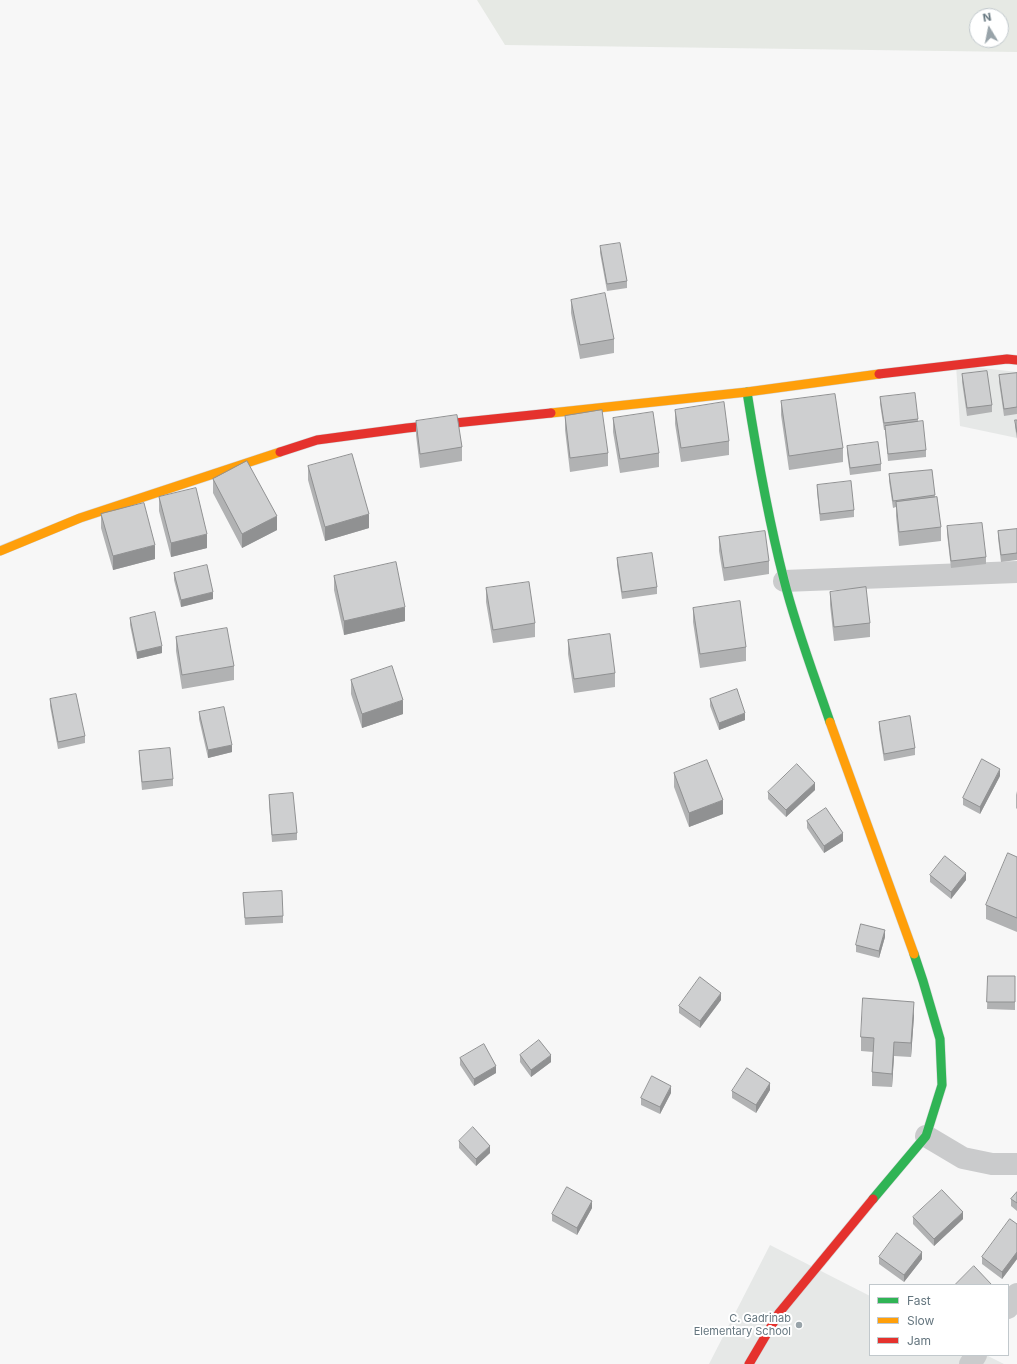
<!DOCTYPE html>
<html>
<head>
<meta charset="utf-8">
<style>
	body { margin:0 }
	#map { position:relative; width:1017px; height:1364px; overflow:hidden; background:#f7f7f7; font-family:Inter,sans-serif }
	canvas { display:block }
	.legend { position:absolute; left:869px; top:1284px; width:140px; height:72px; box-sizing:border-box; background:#fff; border:1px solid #c1c8cc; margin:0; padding:5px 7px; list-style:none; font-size:12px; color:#65767f }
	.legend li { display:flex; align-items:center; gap:8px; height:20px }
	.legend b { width:20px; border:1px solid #c1c8cc }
	.north { position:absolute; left:969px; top:8px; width:40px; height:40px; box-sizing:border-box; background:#fff; border:1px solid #c1c8cc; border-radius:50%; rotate:350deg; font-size:11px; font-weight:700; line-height:16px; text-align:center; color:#65767f }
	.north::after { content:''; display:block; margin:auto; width:14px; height:18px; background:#98a3a9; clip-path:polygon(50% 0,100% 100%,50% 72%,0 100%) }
</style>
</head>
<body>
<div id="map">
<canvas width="1017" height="1364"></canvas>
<ul class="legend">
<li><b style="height:5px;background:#30b455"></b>Fast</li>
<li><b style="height:5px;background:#ff9f0a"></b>Slow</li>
<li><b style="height:5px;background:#e5322d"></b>Jam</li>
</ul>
<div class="north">N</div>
</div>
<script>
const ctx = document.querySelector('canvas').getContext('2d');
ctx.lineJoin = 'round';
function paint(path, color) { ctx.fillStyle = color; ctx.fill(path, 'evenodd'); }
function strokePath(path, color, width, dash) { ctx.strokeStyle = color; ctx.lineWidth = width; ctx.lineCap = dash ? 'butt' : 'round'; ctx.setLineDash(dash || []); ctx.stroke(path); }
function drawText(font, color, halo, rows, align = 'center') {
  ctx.font = font + ' Inter,sans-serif'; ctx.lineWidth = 4; ctx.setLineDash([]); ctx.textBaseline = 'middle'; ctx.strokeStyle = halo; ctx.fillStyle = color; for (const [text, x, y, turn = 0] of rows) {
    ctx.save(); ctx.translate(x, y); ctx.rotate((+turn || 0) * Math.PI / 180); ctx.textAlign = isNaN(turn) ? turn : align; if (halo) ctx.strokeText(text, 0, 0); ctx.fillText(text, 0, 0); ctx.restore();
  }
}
const built = new Path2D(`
	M956 365 1017 372V438L960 426Z
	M770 1245 870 1296V1355H986L1004 1364H709Z`);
const green = new Path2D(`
	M477 0H1017V52L505 45ZM977 16H1001V40H977Z`);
const street = new Path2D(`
	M784 581 1017 572
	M926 1136 963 1158 992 1164H1017
	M1008 1308 1017 1294
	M970 1364 976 1355`);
const fast = new Path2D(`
	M747 392C757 455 768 518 784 580 796 628 814 675 830 722
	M873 1199 926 1136 942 1085 940 1039 923 981 914 954`);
const slow = new Path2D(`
	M551 413 747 392 879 374
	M0 551 80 518 280 452
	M830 722 914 954`);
const jam = new Path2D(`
	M879 374 1007 359 1017 360
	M280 452 317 440 407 428 551 413
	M749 1364 779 1313 873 1199`);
const wall = new Path2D(`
	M600 246 627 281V288L607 291 600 253Z
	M571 300 614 339V353L580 359 571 313Z
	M1017 373V414L1004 416 999 382V375Z
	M962 374 992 405V412L967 416 962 382Z
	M880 397 918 419V422L926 450V457L888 461 885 430H884L880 404Z
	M781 401 843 448V462L789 470 781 415Z
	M675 410 729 441V455L681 462 675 424Z
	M565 416 608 453V466L570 472 565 430Z
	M613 418 659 453V467L620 473 613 432Z
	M1015 420H1017V439L1015 427Z
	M416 421 462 447V461L420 468 416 435Z
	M847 446 881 464V471L850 475 847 453Z
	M308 466 369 528 325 541 308 480Z
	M932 470 935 497 941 527V541L899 546 896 516V507L893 508 889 481V474Z
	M213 479 277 530 242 548 213 493Z
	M817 485 854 510V517L820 521 817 492Z
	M159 497 207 548 171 557 159 511Z
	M101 514 155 559 113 570 101 528Z
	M947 526 986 557V564L951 568 947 534Z
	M1017 529V560L1001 562 998 538V531Z
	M719 537 769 561V574L724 581 719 551Z
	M617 558 657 587V594L622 599 617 565Z
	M174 573 213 599 181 607 174 580Z
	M334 576 405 621 344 635 334 590Z
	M486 588 535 623V637L493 643 486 602Z
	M830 592 870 623V637L834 641 830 605Z
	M693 608 746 647V661L700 668 693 622Z
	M130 618 162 653 137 659 130 625Z
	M176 637 234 666V680L182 689 176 651Z
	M568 640 615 673V687L574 693 568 654Z
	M351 680 403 714 362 728 351 694Z
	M50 699 85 736V743L58 749 50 706Z
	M710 699 745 720 719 730 710 706Z
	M199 712 232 752 208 758 199 719Z
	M879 722 915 748V755L884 761 879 729Z
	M139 751 173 779V786L142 790 139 758Z
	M674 773 723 814 689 827 674 787Z
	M1000 776 980 814 963 805V798Z
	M815 790 786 817 768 799V792Z
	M1017 791V809L1016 808V795Z
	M269 795 297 833V840L272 842 269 803Z
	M807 821 843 841 824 853 807 828Z
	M1017 857V932L986 919V905Z
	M930 875 966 880 951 899 930 882Z
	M243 893 283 916V923L245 925Z
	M885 937 879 958 856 952V945Z
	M988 976H1015V1010L987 1009Z
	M721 1000 700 1028 679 1013V1006Z
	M914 1016 911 1057 894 1056 892 1087 872 1086V1072L873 1052 861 1051V1037Z
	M520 1055 551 1062 531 1077 520 1062Z
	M460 1058 496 1073 474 1086 460 1065Z
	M770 1090 756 1113 732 1098V1091Z
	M671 1093 660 1114 641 1105V1098Z
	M459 1141 490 1153 476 1166 459 1148Z
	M1017 1192V1211L1011 1206V1199Z
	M592 1208 577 1235 552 1221V1214Z
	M913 1217 963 1219 934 1246 913 1224Z
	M1017 1224V1259L1002 1279 982 1264V1257Z
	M879 1257 922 1259 904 1282 879 1264Z`);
const shadedWall = new Path2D(`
	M369 514V528L325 541V527Z
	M277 516V530L242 548V534Z
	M207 534V548L171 557V543Z
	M155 545V559L113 570V556Z
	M213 592V599L181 607V600Z
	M405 607V621L344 635V621Z
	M162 646V653L137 659V652Z
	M403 700V714L362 728V714Z
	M745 713V720L719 730V723Z
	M232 745V752L208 758V750Z
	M1000 769V776L980 814V807Z
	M815 783V790L786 817V810Z
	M723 800V814L689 827V813Z
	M843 833V841L824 853V846Z
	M966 873V880L951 899V892Z
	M885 930V937L879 958V951Z
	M721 993V1000L700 1028V1021Z
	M914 1002V1016L911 1057V1043Z
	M894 1042V1056L892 1087V1074Z
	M551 1055V1062L531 1077V1070Z
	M496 1066V1073L474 1086V1079Z
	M770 1083V1090L756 1113V1105Z
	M671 1086V1093L660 1114V1107Z
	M490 1146V1153L476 1166V1159Z
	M592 1201V1208L577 1235V1228Z
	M963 1212V1219L934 1246V1239Z
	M922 1252V1259L904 1282V1275Z
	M1017 1252V1259L1002 1279V1272Z`);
const building = new Path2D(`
	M620 243 627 281 607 284 600 246Z
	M605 293 614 339 580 345 571 300Z
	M987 371 992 405 967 408 962 374Z
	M1017 373V407L1004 409 999 375Z
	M915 393 918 419 884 423 880 397Z
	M835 394 843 448 789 456 781 401Z
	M724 402 729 441 681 448 675 410Z
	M602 410 608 453 570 458 565 416Z
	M653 412 659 453 620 459 613 418Z
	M457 415 462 447 420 454 416 421Z
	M1015 420H1017V432Z
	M923 421 926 450 888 454 885 426Z
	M878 442 881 464 850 468 847 446Z
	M352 454 369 514 325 527 308 466Z
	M247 461 277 516 242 534 213 479Z
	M932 470 935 495 893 501 889 474Z
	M851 481 854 510 820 514 817 485Z
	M196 488 207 534 171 543 159 497Z
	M937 497 941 527 899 532 896 502Z
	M144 503 155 545 113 556 101 514Z
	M982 523 986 557 951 561 947 526Z
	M1017 529V553L1001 555 998 531Z
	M765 531 769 561 724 568 719 537Z
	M652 553 657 587 622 592 617 558Z
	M396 562 405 607 344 621 334 576Z
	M207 565 213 592 181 600 174 573Z
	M529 582 535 623 493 630 486 588Z
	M866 587 870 623 834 627 830 592Z
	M740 601 746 647 700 654 693 608Z
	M155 612 162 646 137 652 130 618Z
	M227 628 234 666 182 675 176 637Z
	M610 634 615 673 574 679 568 640Z
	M392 666 403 700 362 714 351 680Z
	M737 689 745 713 719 723 710 699Z
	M76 694 85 736 58 742 50 699Z
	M224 707 232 745 208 750 199 712Z
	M910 716 915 748 884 754 879 722Z
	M170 748 173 779 142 782 139 751Z
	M982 759 1000 769 980 807 963 798Z
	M707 760 723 800 689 813 674 773Z
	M797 764 815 783 786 810 768 792Z
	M293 793 297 833 272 835 269 795Z
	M826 808 843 833 824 846 807 821Z
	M1008 853 1017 857V918L986 905Z
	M945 856 966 873 951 892 930 875Z
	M282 891 283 916 245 918 243 893Z
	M861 924 885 930 879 951 856 945Z
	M988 976H1015V1002H987Z
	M700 977 721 993 700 1021 679 1006Z
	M863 998 914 1002 911 1043 894 1042 892 1074 872 1072 874 1038 861 1037Z
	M539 1040 551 1055 531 1070 520 1055Z
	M484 1044 496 1066 474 1079 460 1058Z
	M747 1068 770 1083 756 1105 732 1091Z
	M652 1076 671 1086 660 1107 641 1098Z
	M473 1127 490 1146 476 1159 459 1141Z
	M567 1187 592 1201 577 1228 552 1214Z
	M942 1190 963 1212 934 1239 913 1217Z
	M1017 1192V1203L1011 1199Z
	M1010 1219 1017 1224V1252L1002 1272 982 1257Z
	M897 1233 922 1252 904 1275 879 1257Z
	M974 1266 992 1285H955Z`);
const markers = [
	[799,1325,4,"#98a3a9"]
];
const poiNames = [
	["C. Gadrinab",791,1319],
	["Elementary School",791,1332]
];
paint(built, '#e6e8e7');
paint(green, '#e6e9e4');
strokePath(fast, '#d3d4d5', 10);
strokePath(slow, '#d3d4d5', 10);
strokePath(jam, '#d3d4d5', 10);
strokePath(street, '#cacbcc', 22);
strokePath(fast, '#30b455', 9);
strokePath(slow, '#ff9f0a', 9);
strokePath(jam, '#e5322d', 9);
paint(wall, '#b1b2b3');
paint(shadedWall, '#909192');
paint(building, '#cecfd0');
strokePath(building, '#909192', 1);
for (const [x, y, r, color] of markers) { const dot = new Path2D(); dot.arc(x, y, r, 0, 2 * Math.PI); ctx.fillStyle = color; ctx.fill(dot); strokePath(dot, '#fff', 1.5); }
drawText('11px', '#65767f', '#fff', poiNames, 'right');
</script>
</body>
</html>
